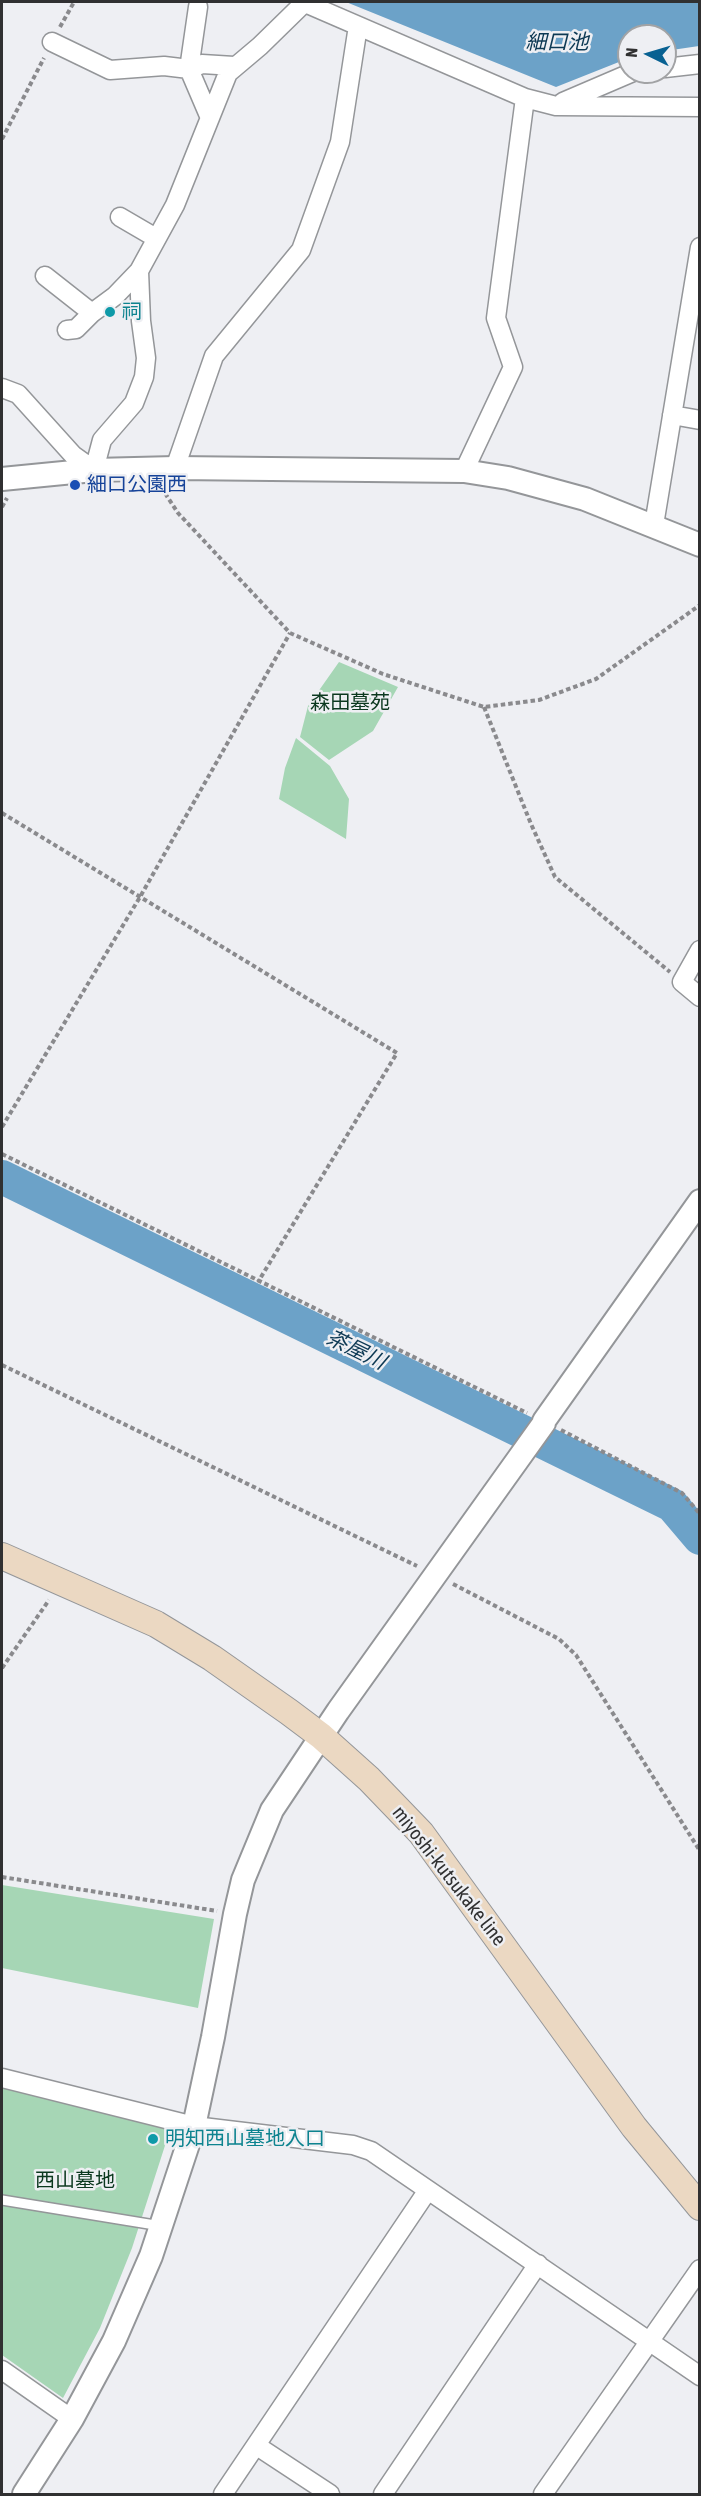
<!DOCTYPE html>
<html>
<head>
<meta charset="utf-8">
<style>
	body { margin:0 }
	#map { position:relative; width:701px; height:2496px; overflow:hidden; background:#eeeff3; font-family:"Asap Condensed",sans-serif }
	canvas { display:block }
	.frame { position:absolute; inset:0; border:3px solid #303031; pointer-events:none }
	.north { position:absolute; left:617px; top:24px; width:60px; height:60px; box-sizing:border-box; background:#eeeff3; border:2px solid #a2a3a5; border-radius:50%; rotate:275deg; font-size:16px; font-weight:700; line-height:24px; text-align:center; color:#303031 }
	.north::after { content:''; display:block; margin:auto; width:21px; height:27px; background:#086192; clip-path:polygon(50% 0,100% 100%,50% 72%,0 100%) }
</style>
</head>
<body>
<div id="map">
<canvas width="701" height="2496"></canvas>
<div class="frame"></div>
<div class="north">N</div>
</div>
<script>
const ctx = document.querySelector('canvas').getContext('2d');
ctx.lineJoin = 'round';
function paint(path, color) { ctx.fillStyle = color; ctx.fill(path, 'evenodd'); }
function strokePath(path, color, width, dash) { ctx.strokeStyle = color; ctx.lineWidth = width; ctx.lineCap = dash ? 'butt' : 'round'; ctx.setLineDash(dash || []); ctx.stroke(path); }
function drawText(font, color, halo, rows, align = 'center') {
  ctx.font = font + ' "Asap Condensed","Noto Sans JP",sans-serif'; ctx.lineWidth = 5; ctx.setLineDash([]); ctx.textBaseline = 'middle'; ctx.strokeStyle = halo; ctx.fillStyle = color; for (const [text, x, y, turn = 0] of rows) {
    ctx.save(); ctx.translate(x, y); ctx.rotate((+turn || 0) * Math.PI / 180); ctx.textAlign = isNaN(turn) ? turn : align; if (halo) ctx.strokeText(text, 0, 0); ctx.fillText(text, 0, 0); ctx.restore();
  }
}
const green = new Path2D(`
	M339 662 398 687 373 731 329 760 300 737 308 706Z
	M296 738 330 766 349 799 346 839 279 799 285 768Z
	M2 1885 214 1919 198 2008 2 1968Z
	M2 2085 170 2130 132 2248 100 2328 63 2398 2 2355Z`);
const water = new Path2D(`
	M346 2H699V46L665 51V36H629V58L556 87Z`);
const river = new Path2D(`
	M2 1177 672 1505 700 1538`);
const path = new Path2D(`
	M60 27 74 2
	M2 139 44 58
	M161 487 178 513 290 633 383 674 484 707 539 700 596 679 700 605
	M2 507 7 498
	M484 707 531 824 555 877 670 972
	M2 813 397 1053 258 1282
	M2 1127 140 897 290 633
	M2 1154 527 1413
	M2 1365 417 1566
	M561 1430 682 1493 700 1514
	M453 1584 559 1639 576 1655 700 1851
	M2 1668 49 1600
	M2 1877 217 1911`);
const service = new Path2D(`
	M2 2200 161 2226`);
const minor = new Path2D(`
	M303 2 525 98 556 106 700 107
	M198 7 189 69 210 118
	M52 42 110 70 164 66 189 69 202 64 234 66
	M665 68 700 64
	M563 102 633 72
	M120 217 156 238
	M45 276 92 313 115 296 139 271 175 205 228 73 260 46 304 3
	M67 330 76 329 92 313
	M2 388 18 394 73 455 94 470 102 440 134 403 144 377 146 358 141 321 139 271
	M672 415 700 420
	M175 468 214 356 301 250 340 142 358 26
	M464 471 513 367 496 318 525 98
	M654 525 700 247
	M700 950 682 982 700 997
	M2 2078 194 2126 353 2145 371 2151 700 2376
	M2 2370 72 2419
	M257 2446 330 2494
	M223 2494 428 2190
	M383 2494 538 2264
	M543 2494 700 2269`);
const tertiary = new Path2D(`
	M2 479 94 470 175 468 464 471 508 478 585 499 700 545
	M544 1421 700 1201
	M24 2494 72 2419 114 2341 151 2256 194 2126 213 2037 235 1914 243 1880 272 1810 338 1711 544 1423`);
const secondary = new Path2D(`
	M2 1556 156 1624 212 1658 289 1712 321 1736 369 1779 421 1833 634 2127 700 2207`);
const markers = [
	[110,312,6,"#0f9aa8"],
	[75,485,6,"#1a4fb4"],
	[153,2139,6,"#0f9aa8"]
];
const cultureNames = [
	["祠",122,312],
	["明知西山墓地入口",165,2139]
];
const transitNames = [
	["細口公園西",87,485]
];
const parkNames = [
	["森田墓苑",350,703],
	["西山墓地",75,2181]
];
const streetNames = [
	["miyoshi-kutsukake line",449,1876,52]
];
const waterNames = [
	["細口池",557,42],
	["茶屋川",356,1350,26]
];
paint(green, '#a6d6b5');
paint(water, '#6ca2c8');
strokePath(river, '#6ca2c8', 34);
strokePath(service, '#949699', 12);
strokePath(minor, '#949699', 21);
strokePath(tertiary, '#949699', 26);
strokePath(secondary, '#949699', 28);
strokePath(path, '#8a8a8d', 4, [4.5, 3]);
strokePath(service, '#fff', 9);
strokePath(minor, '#fff', 18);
strokePath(tertiary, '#fff', 22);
strokePath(secondary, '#ebd8c2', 26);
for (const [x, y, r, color] of markers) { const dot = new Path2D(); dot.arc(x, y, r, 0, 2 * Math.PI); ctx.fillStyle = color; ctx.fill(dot); strokePath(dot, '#eeeff3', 2); }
drawText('20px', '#0d838f', '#eeeff3', cultureNames, 'left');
drawText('20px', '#164399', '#eeeff3', transitNames, 'left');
drawText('20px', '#0b381f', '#eeeff3', parkNames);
drawText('20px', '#303031', '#eeeff3', streetNames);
drawText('italic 21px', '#0d3954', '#eeeff3', waterNames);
</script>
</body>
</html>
